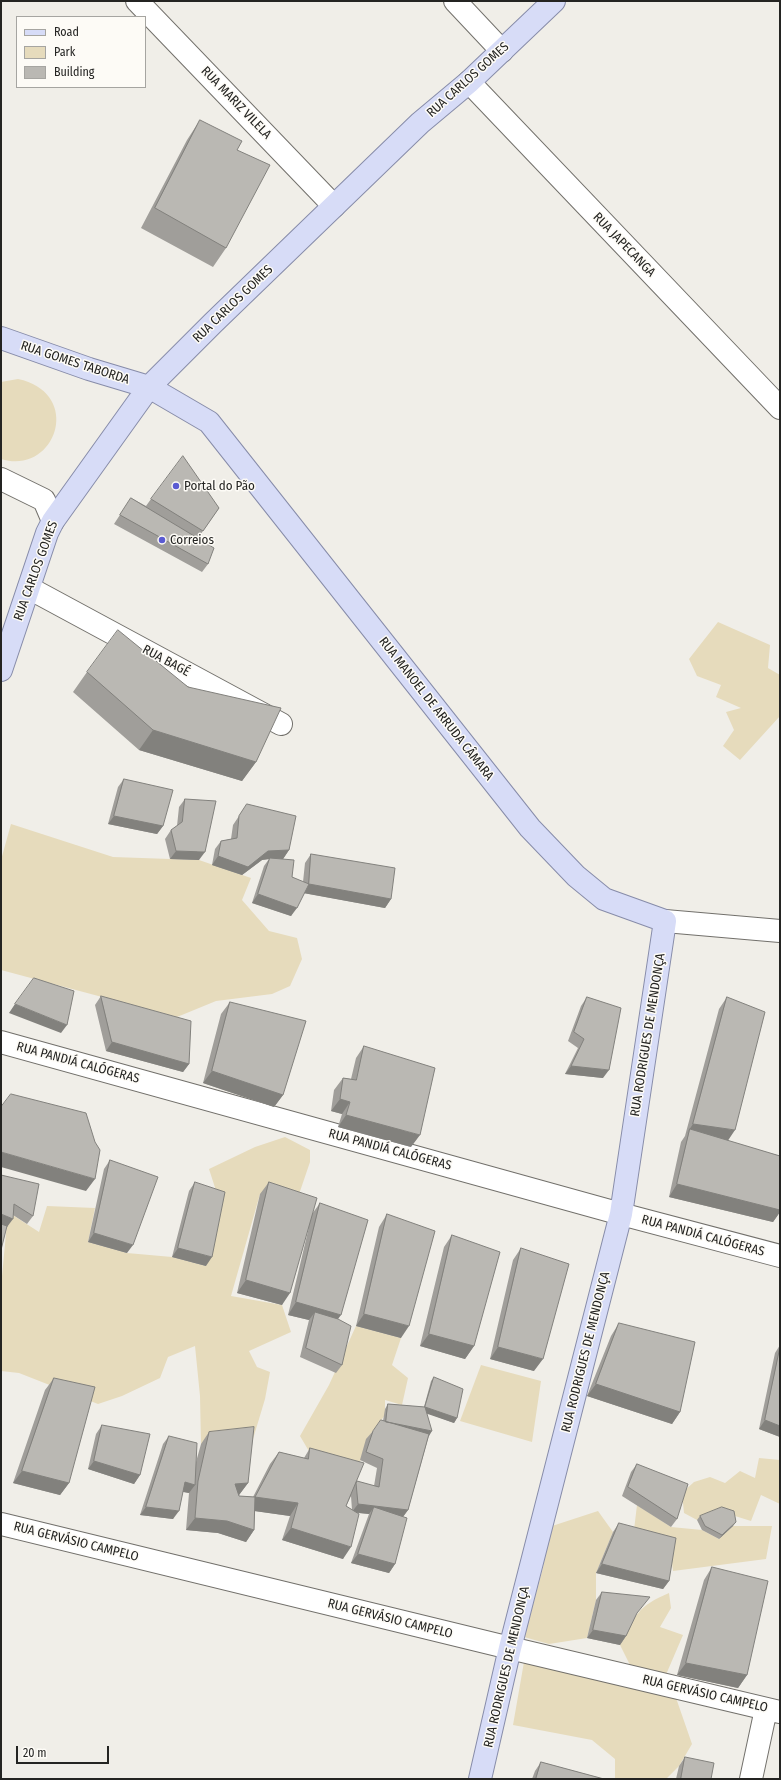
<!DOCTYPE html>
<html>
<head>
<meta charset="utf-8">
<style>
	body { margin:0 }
	#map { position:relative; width:781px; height:1780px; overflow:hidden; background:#f0eee8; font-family:"Fira Sans Condensed",sans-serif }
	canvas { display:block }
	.frame { position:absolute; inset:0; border:2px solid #242422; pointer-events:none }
	.legend { position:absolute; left:16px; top:16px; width:130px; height:72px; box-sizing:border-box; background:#fdfbf6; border:1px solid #a6a5a1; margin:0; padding:5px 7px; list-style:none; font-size:12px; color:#242422 }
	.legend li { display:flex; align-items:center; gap:8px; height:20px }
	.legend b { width:20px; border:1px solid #a6a5a1 }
	.scale { position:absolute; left:16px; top:1746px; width:93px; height:18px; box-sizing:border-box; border:2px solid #242422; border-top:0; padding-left:5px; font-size:12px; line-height:14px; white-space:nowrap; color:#242422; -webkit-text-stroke:3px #fdfbf6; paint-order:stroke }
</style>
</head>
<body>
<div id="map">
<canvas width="781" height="1780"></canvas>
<div class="frame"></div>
<ul class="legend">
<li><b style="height:5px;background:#d7dcf7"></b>Road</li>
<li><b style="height:11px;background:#e6dbbc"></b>Park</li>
<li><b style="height:11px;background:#bab8b3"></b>Building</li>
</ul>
<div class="scale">20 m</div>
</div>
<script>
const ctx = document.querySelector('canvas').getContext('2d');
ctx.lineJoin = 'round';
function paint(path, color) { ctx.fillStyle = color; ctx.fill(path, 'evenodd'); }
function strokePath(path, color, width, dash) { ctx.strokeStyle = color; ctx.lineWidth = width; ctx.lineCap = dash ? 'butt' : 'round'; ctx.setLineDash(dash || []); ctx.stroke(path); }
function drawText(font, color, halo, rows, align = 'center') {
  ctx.font = font + ' "Fira Sans Condensed",sans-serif'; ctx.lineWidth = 3; ctx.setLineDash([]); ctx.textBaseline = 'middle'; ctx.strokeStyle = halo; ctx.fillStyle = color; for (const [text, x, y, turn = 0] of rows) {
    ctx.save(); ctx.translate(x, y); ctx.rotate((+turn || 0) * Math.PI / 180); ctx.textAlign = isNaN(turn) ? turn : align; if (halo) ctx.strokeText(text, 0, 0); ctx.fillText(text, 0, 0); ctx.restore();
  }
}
const green = new Path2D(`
	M18 379C84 393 56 476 1 459V382Z
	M718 622 770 645 768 668 780 675V716L740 760 723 746 734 730 726 712 741 708 716 697 721 685 697 676 689 659Z
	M11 824 113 857 199 860 251 878 242 900 269 931 297 938 302 959 290 986 272 994 216 1001 177 1017 1 970V860Z
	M285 1137 310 1150V1162L295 1206 260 1194 231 1296 282 1305 291 1332 249 1351 257 1367 270 1372 265 1399 253 1439 201 1444 200 1396 195 1346 168 1357 160 1378 122 1396 98 1404 19 1373 1 1371V1287L8 1212 39 1232 47 1206 95 1208 88 1242 127 1253 172 1257 206 1266 219 1200 209 1169 255 1147Z
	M356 1326 401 1338 392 1365 408 1378 402 1405 385 1400V1415L367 1439 356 1475 313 1458 300 1436 329 1385Z
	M481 1365 541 1381 532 1442 460 1421Z
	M759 1458 780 1460V1504L761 1495 751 1521 719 1511 697 1520 684 1513 682 1493 694 1482 710 1477 725 1483 740 1471 755 1478Z
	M637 1505 671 1527 702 1530 719 1539 733 1526H772L766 1559 673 1571 670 1547 634 1530Z
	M598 1511 613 1532 596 1573V1600L587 1638 549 1644 524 1637 543 1568 549 1527Z
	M669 1593 671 1608 660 1627 683 1635 665 1677 630 1665 620 1645C635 1615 638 1606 669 1593Z
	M524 1662 675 1695 692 1744 679 1766 666 1779H615V1759L592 1740 513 1725Z`);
const minor = new Path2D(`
	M137 1 334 206
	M455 1 502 51
	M469 82 780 408
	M1 479 44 500 53 521
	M29 588 281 724
	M665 921 780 931
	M1 1042 621 1214 780 1256
	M1 1524 510 1648 780 1712
	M751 1779 766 1709`);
const major = new Path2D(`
	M1 338 89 369 149 387 209 422 530 828 576 876 604 899 665 921 621 1214 510 1648 480 1779
	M1 670 47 533 53 521 149 387 213 323 420 123 469 82 554 1`);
const wall = new Path2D(`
	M200 120 237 150 226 248 213 267 141 228 187 140Z
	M131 498 146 506 151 499 219 508 198 538 208 564 202 572 114 524Z
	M87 672 256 762 242 781 139 750 73 692Z
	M124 779 163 826 157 834 108 824 118 787Z
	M185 799 199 860 170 859 165 839 171 830 177 826 179 807Z
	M247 804 289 850 283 859H281L292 877 303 882 305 863 311 854 391 899 385 908 304 893 291 916 252 903 264 866 269 859 262 860 242 875 212 865 215 849 221 841 231 839 233 825Z
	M101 996 189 1064 183 1072 106 1051 95 1005Z
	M587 997 603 1078 565 1074 578 1048 568 1041 581 1006Z
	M727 997 728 1141 780 1156V1212L773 1222 669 1197 681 1142 685 1136 719 1009Z
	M230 1002 283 1095 274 1107 203 1083 221 1014Z
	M364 1046 411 1147 338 1127 342 1114 331 1111 334 1090 343 1078 351 1079 356 1058Z
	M110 1160 127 1253 88 1242 104 1169Z
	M1 1175 33 1216 27 1224 13 1215 7 1227Z
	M195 1182 206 1266 172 1257 189 1191Z
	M269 1182 312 1214 320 1203 338 1319 342 1365 336 1373 300 1357 309 1320 288 1315 309 1227 282 1305 237 1293 260 1194Z
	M387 1214 401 1338 356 1326 379 1227Z
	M452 1235 474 1346 465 1359 420 1346 444 1247Z
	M521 1248 534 1371 490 1359 513 1260Z
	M619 1323 680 1412 672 1424 587 1396 611 1336Z
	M780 1345V1437L759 1429 775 1353Z
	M434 1377 457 1418 454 1423 427 1413 429 1435 408 1510 403 1517 395 1564 389 1573 351 1563 369 1514 357 1513 343 1559 282 1540 290 1516 255 1511 254 1530 246 1542 218 1533 186 1530 189 1493 183 1492 173 1519 140 1515 163 1444 169 1436 196 1462 201 1444 209 1432 248 1483 239 1495V1496L253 1497 270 1464 279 1452 304 1458 310 1448 357 1481 374 1486 377 1468 360 1460 366 1439 373 1431 383 1421 385 1409 388 1404 424 1407 431 1381ZM351 1496 352 1510 346 1506Z
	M54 1378 69 1483 60 1495 13 1483 45 1390Z
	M102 1425 140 1475 134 1484 88 1469 96 1434Z
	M637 1464 677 1519 671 1527 622 1496 631 1472Z
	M700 1516 733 1526 719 1539 702 1530 697 1520Z
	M619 1523 669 1581 663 1589 596 1573 613 1532Z
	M712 1567 747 1675 738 1688 677 1675 704 1580Z
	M602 1592 636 1615 626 1636 620 1645 587 1638 596 1600Z
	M685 1757 711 1779H676L679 1766Z
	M541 1762 604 1779H532L535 1771Z`);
const shadedWall = new Path2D(`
	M153 730 256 762 242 781 139 750Z
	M114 816 163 826 157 834 108 824Z
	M289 850 283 859H270V858L269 859 262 860 242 875 212 865 218 856 268 851Z
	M176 851 205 852 199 860 170 859Z
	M309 884 391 899 385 908 303 893Z
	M258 894 297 908 291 916 252 903Z
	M15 1004 67 1025 61 1033 9 1013Z
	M112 1042 189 1064 183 1072 106 1051Z
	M571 1066 609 1070 603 1078 565 1074Z
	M212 1071 283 1095 274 1107 203 1083Z
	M340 1099 350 1102 342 1114 331 1111Z
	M346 1115 420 1135 411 1147 338 1127Z
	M693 1124 735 1130 727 1142 690 1129 685 1136Z
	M1 1152 95 1179 86 1191 1 1167Z
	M677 1184 780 1210V1212L773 1222 669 1197Z
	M1 1214 13 1219 7 1227 1 1225Z
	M94 1233 133 1245 127 1253 88 1242Z
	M178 1248 212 1257 206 1266 172 1257Z
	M246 1280 290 1293 282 1305 237 1293Z
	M296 1302 341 1315 332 1327 315 1312 309 1320 288 1315Z
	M364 1314 409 1326 401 1338 356 1326Z
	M429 1334 474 1346 465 1359 420 1346Z
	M498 1347 543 1359 534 1371 490 1359Z
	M596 1384 680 1412 672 1424 587 1396Z
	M425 1407 457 1418 454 1423 422 1412Z
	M765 1420 780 1426V1437L759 1429Z
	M386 1422 432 1431 429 1436Z
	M94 1461 140 1475 134 1484 88 1469Z
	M22 1471 69 1483 60 1495 13 1483Z
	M185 1482 195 1485 189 1493 179 1491Z
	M248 1483 239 1495 226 1496 235 1484Z
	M255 1497 298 1503 290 1516 247 1510Z
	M358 1504 408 1510 402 1518 374 1507 369 1514 352 1512Z
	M146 1507 179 1511 173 1519 140 1515Z
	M195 1518 227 1521 254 1530 246 1542 218 1533 186 1530Z
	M736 1522 733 1526 719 1539 722 1535Z
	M291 1528 351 1547 343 1559 282 1540Z
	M358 1554 395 1564 389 1573 351 1563Z
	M602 1564 669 1581 663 1589 596 1573Z
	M593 1630 626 1636 620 1645 587 1638Z
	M686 1663 747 1675 738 1688 677 1675Z`);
const building = new Path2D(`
	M200 120 242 141 237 150 270 165 226 248 155 208Z
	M183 456 219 508 203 531 151 499Z
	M131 498 214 548 208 564 120 515Z
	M118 630 188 687 281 708 256 762 153 730 87 672Z
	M124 779 173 790 163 826 114 816Z
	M185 799 216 801 205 852 176 851 171 830 182 822Z
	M247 804 296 816 289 850 268 851 248 867 218 856 221 841 237 838 239 816Z
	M311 854 395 868 391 899 309 884Z
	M270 858 294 860 292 877 309 884 297 908 258 894Z
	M34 978 74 991 67 1025 15 1004Z
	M101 996 191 1021 189 1064 112 1042Z
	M587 997 621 1008 609 1070 571 1066 584 1039 574 1032Z
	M727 997 765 1012 735 1130 693 1124Z
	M230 1002 306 1021 283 1095 212 1071Z
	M364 1046 435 1068 420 1135 346 1115 350 1102 340 1099 343 1078 356 1080Z
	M11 1094 86 1113 95 1142 100 1150 95 1179 1 1152V1107Z
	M690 1129 780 1156V1210L677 1184Z
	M110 1160 158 1177 133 1245 94 1233Z
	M1 1175 39 1184 33 1216 14 1204 13 1219 1 1214Z
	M195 1182 225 1192 212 1257 178 1248Z
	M269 1182 317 1198 290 1293 246 1280Z
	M320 1203 368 1220 341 1315 296 1302Z
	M387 1214 435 1231 409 1326 364 1314Z
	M1 1224 7 1226 1 1250Z
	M452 1235 500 1252 474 1346 429 1334Z
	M521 1248 569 1264 543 1359 498 1347Z
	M315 1312 338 1319 351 1326 342 1365 306 1348Z
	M619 1323 695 1342 680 1412 596 1384Z
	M780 1347V1426L765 1420Z
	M434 1377 463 1389 457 1418 425 1407Z
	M54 1378 95 1387 69 1483 22 1471Z
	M388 1404 425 1407 432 1431 392 1423 386 1422Z
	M381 1420 429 1434 408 1510 358 1504 356 1483 357 1481 379 1487 383 1459 366 1452 373 1431Z
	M102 1425 150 1434 140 1475 94 1461Z
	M254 1427 248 1483 235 1484 239 1496 255 1497 254 1530 227 1521 195 1518 198 1481 209 1432Z
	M169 1436 197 1443 195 1485 185 1482 179 1511 146 1507Z
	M310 1448 364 1463 346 1506 359 1514 351 1547 291 1528 298 1503 255 1497 279 1452 308 1459Z
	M637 1464 688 1484 677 1519 628 1487Z
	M374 1507 407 1518 395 1564 358 1554Z
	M722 1507 734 1511 736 1522 722 1535 705 1526 700 1516Z
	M619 1523 676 1538 669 1581 602 1564Z
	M712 1567 768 1581 747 1675 686 1663Z
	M602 1592 650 1597 637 1613 626 1636 593 1630Z
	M685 1757 714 1763 711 1779H681Z
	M541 1762 604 1779H536Z`);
const markers = [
	[176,486,4,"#5a5ad2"],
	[162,540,4,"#5a5ad2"]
];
const streetNames = [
	["RUA CARLOS GOMES",468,80,-42],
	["RUA MARIZ VILELA",236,103,46],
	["RUA JAPECANGA",624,245,46],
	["RUA CARLOS GOMES",233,304,-44],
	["RUA GOMES TABORDA",75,363,18],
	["RUA CARLOS GOMES",36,571,-70],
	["RUA BAGÉ",166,661,28],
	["RUA MANOEL DE ARRUDA CÂMARA",436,709,52],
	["RUA RODRIGUES DE MENDONÇA",648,1035,-81],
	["RUA PANDIÁ CALÓGERAS",78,1063,15],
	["RUA PANDIÁ CALÓGERAS",390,1150,15],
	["RUA PANDIÁ CALÓGERAS",703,1236,15],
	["RUA RODRIGUES DE MENDONÇA",586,1352,-76],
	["RUA GERVÁSIO CAMPELO",76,1542,14],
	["RUA GERVÁSIO CAMPELO",390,1619,14],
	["RUA RODRIGUES DE MENDONÇA",507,1667,-77],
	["RUA GERVÁSIO CAMPELO",705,1694,13]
];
const poiNames = [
	["Portal do Pão",184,486],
	["Correios",170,540]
];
paint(green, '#e6dbbc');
strokePath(minor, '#72706b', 24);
strokePath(major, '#878ca9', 24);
strokePath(minor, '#fff', 22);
strokePath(major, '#d7dcf7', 22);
paint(wall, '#a09e9a');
paint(shadedWall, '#82817d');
paint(building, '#bab8b3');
strokePath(building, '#82817d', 1);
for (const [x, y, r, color] of markers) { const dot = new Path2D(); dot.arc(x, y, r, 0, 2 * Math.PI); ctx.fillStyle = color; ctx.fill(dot); strokePath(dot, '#fdfbf6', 1.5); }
drawText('13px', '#242422', '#fdfbf6', streetNames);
drawText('13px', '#242422', '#fdfbf6', poiNames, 'left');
</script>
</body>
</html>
